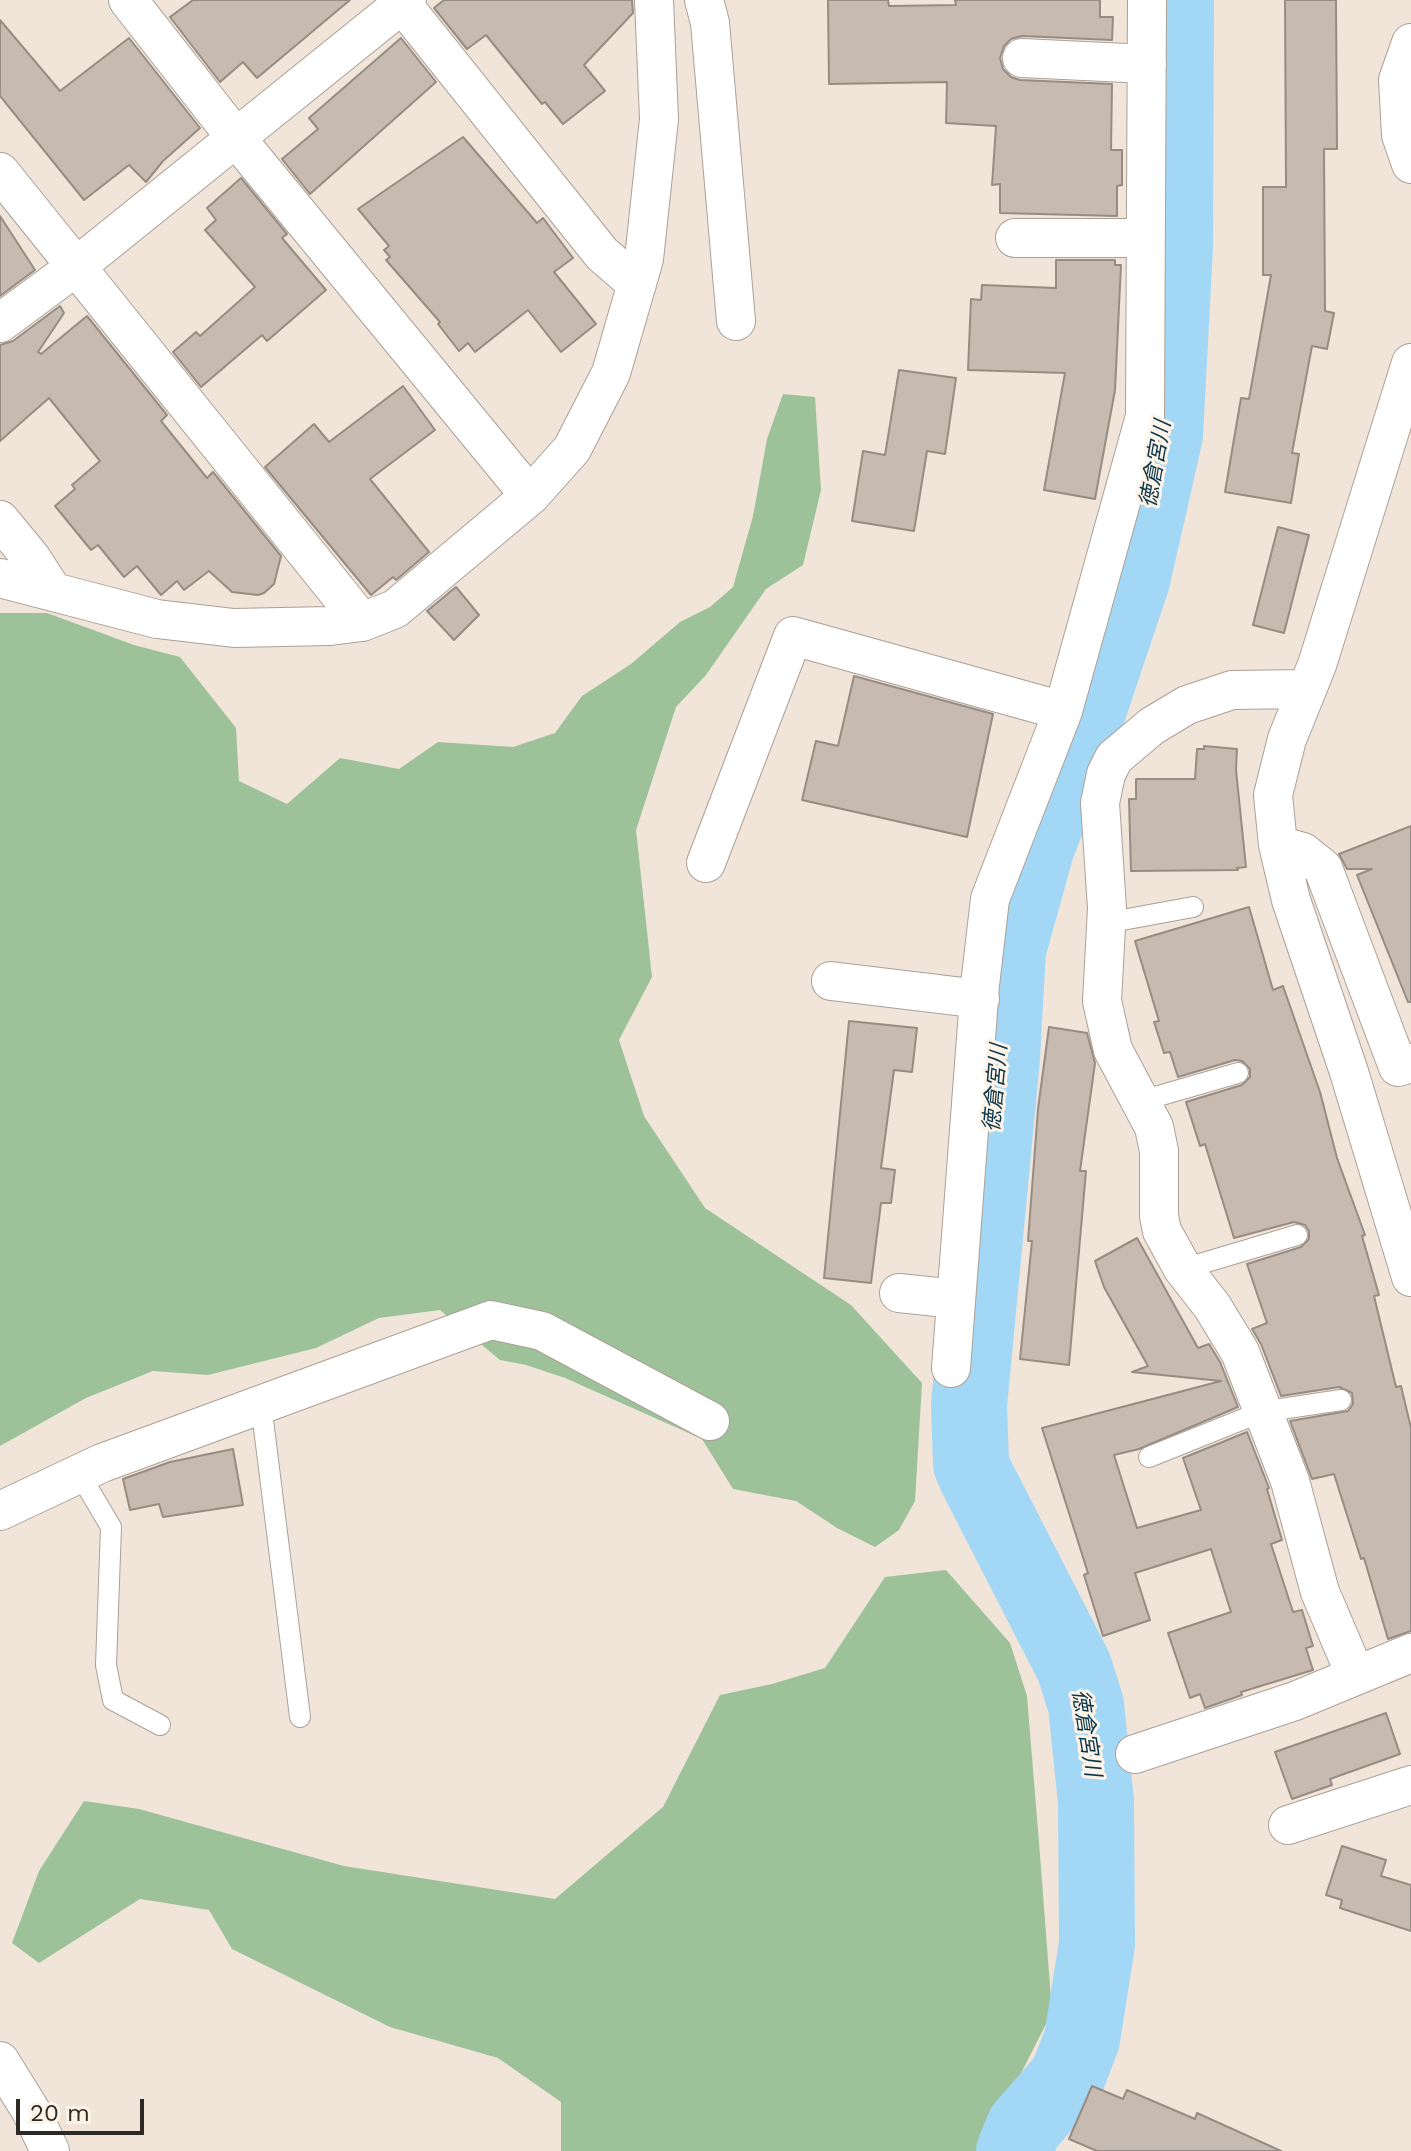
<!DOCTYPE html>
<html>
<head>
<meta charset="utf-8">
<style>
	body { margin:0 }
	#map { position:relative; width:1411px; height:2151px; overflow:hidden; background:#f1e5da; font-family:"Work Sans",sans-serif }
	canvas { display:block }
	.scale { position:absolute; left:16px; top:2099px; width:128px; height:36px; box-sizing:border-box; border:4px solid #2d2925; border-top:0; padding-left:10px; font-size:24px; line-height:28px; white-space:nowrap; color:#2d2925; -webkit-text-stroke:6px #fef3e7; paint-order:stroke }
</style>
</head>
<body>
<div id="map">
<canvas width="1411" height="2151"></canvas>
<div class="scale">20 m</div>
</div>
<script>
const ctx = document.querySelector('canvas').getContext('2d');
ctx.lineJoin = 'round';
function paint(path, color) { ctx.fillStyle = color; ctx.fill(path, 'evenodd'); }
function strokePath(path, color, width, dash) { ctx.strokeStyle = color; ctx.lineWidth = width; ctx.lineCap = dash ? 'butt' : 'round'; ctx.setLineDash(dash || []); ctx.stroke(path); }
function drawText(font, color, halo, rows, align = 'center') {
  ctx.font = font + ' "Work Sans","Noto Sans JP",sans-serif'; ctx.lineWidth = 6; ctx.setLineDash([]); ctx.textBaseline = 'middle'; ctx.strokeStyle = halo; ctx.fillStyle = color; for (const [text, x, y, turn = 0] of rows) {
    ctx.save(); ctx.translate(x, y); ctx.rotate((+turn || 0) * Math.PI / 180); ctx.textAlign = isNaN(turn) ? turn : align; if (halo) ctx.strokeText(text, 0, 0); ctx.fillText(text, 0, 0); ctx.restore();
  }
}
const forest = new Path2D(`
	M783 394 815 397 821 490 803 565 766 589 706 675 676 707 636 830 652 977 619 1040 644 1116 705 1208 851 1305 922 1383 915 1501 899 1530 875 1547 837 1528 796 1501 733 1489 702 1439 565 1378 526 1365 500 1360 440 1310 379 1318 316 1348 208 1375 153 1371 86 1398 0 1446V613H47L134 645 180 657 236 728 239 781 287 804 340 758 399 769 438 742 513 747 555 733 582 696 631 664 680 622 710 607 733 587 753 516 767 439Z
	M946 1570 1010 1643 1027 1696 1040 1855 1052 2012 1005 2105 992 2151H561V2102L498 2058 390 2027 232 1949 209 1910 140 1899 39 1963 12 1943 39 1871 84 1801 139 1809 344 1866 555 1899 663 1807 720 1695 772 1684 825 1668 885 1577Z`);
const river = new Path2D(`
	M1014 2151 1024 2127 1067 2078 1082 2039 1097 1944 1096 1802 1086 1705 1074 1667 976 1476 971 1464 969 1405 1002 1058 1008 950 1036 849 1084 723 1132 580 1165 435 1175 247 1176 0`);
const building = new Path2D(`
	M193 0H350L257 78 243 62 220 82 170 17Z
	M444 0H632L633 13 584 65 605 91 563 124 545 102 542 104 486 35 467 49 434 8Z
	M828 0H888L889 6 956 5 955 0H1100V17H1113L1112 40 1022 36 1011 39 1004 46 1000 58 1003 69 1011 77 1020 80 1112 84 1111 150H1122V185L1117 186V216L1000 213V184L992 185 996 126 946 123 947 82 829 84Z
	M1285 0H1336L1337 149H1324L1325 311 1334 313 1327 349 1312 346 1292 453 1299 454 1291 503 1225 492 1241 398 1249 399 1271 275H1263V187H1286Z
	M0 20 60 91 129 38 200 128 163 161 146 182 129 165 84 200 0 96Z
	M401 38 436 82 310 194 282 159 318 129 309 118Z
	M463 137 537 223 543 218 573 258 554 272 596 324 561 352 528 310 475 352 468 343 459 351 438 324 440 322 386 260 390 257 384 250 389 246 358 209Z
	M241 178 287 234 282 238 326 290 267 341 262 335 201 387 173 352 196 332 200 336 255 287 205 230 216 220 207 208Z
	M0 216 35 270 0 296Z
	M1056 260H1115V265H1121L1115 390 1095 499 1044 490 1065 373 968 370 971 299 981 300 982 285 1056 288Z
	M60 306 64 313 38 352 41 354 87 316 167 415 161 421 207 478 213 472 281 556 274 584 264 593 258 595 232 592 209 571 184 590 177 581 161 595 137 566 124 577 98 545 91 550 55 506 75 489 72 485 100 461 49 398 0 441V345L13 341Z
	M899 370 956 378 945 454 927 451 914 531 852 521 863 451 885 455Z
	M403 386 435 430 370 479 429 552 396 580 393 577 371 595 265 467 314 424 329 442Z
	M1278 527 1309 535 1284 633 1253 625Z
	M456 587 479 615 454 640 427 611Z
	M854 676 993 714 967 837 802 800 816 741 838 746Z
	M1204 746 1237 749 1236 770 1246 867 1237 868 1238 870 1131 871 1129 799H1136V779H1195L1197 749H1204Z
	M1411 826V1002H1408L1357 875 1372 869H1347L1339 854Z
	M1249 907 1273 990 1283 986 1320 1092 1337 1158 1365 1235 1362 1236 1379 1295 1374 1296 1396 1387 1401 1386 1411 1428V1631L1388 1639 1364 1558 1361 1559 1334 1474 1312 1479 1290 1421 1348 1411 1353 1404 1352 1393 1339 1387 1281 1396 1261 1344 1252 1329 1267 1323 1247 1264 1301 1247 1309 1239V1231L1305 1225 1294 1222 1234 1238 1205 1144 1200 1146 1186 1102 1242 1085 1250 1077V1069L1242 1061 1235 1060 1178 1077 1170 1052 1164 1053 1154 1022 1159 1021 1135 941Z
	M849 1021 917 1028 912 1072 894 1070 881 1168 895 1170 891 1203H881L871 1283 824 1278Z
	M1049 1027 1087 1033 1095 1063 1080 1171H1086L1069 1365 1020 1359 1032 1241H1028L1038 1109Z
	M1137 1238 1198 1348 1209 1344 1220 1362 1238 1407 1139 1449 1114 1455 1137 1528 1201 1510 1183 1458 1247 1432 1269 1488 1267 1489 1282 1540 1271 1544 1293 1612 1302 1610 1313 1646 1306 1648 1313 1670 1241 1692 1242 1695 1205 1708 1200 1694 1190 1698 1168 1633 1231 1612 1211 1549 1135 1573 1150 1620 1103 1636 1084 1575 1088 1573 1042 1428 1221 1381 1132 1372 1148 1366 1104 1287 1095 1261Z
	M233 1449 243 1505 163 1517 159 1504 130 1510 123 1479 170 1462Z
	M1386 1713 1400 1754 1330 1779 1332 1785 1292 1799 1275 1752Z
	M1342 1846 1386 1860 1381 1876 1411 1885V1931L1340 1908 1342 1900 1326 1895Z
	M1092 2086 1123 2099 1127 2090 1195 2119 1197 2113 1281 2151H1097L1069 2139Z`);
const lane = new Path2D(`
	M1106 923 1193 907
	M1141 1101 1238 1073
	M1183 1269 1297 1235
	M261 1404 300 1717
	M1149 1457 1261 1412 1341 1400
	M79 1473 111 1527 106 1665 113 1700 160 1725`);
const street = new Path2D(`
	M128 0 236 138 530 496
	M399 0 602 254 637 284
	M704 0 710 23 736 321
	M1411 43 1398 80 1401 135 1411 164
	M1022 58 1147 64
	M0 172 362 622
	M1015 238H1146
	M0 323 77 266 407 0
	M1411 363 1317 665 1287 739 1273 795 1278 845 1291 900 1349 1072 1411 1277
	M0 520 32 559 52 590
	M0 578 157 619 234 628 330 626 362 622 395 609 530 496 572 449 611 373 644 259 659 119 654 0
	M1307 689 1232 690 1187 705 1152 726 1114 758 1106 774 1100 803 1107 908 1102 1001 1113 1050 1154 1127 1159 1151V1216L1162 1231 1183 1269 1212 1306 1240 1352 1290 1481 1320 1592 1355 1674
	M1278 845 1303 852 1323 868 1398 1067 1411 1063
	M706 863 793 636 1063 711
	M831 981 980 999
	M899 1293 956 1299
	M951 1368 980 985 990 899 1063 711 1145 416 1147 0
	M0 1511 102 1463 491 1320 542 1331 710 1421
	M1135 1754 1295 1701 1411 1653
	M1288 1825 1411 1785
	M0 2061 31 2111 50 2151`);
const waterNames = [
	["徳倉宮川",1156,464,-80],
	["徳倉宮川",996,1088,-85],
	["徳倉宮川",1086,1733,81]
];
paint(forest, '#9dc299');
strokePath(river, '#a2d7f6', 76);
paint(building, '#c7bbb1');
strokePath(building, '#978c83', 2);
strokePath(lane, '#aba096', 22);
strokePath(street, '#aba096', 40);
strokePath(lane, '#fff', 20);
strokePath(street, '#fff', 38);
drawText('italic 22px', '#0a374c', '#fef3e7', waterNames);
</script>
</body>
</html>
